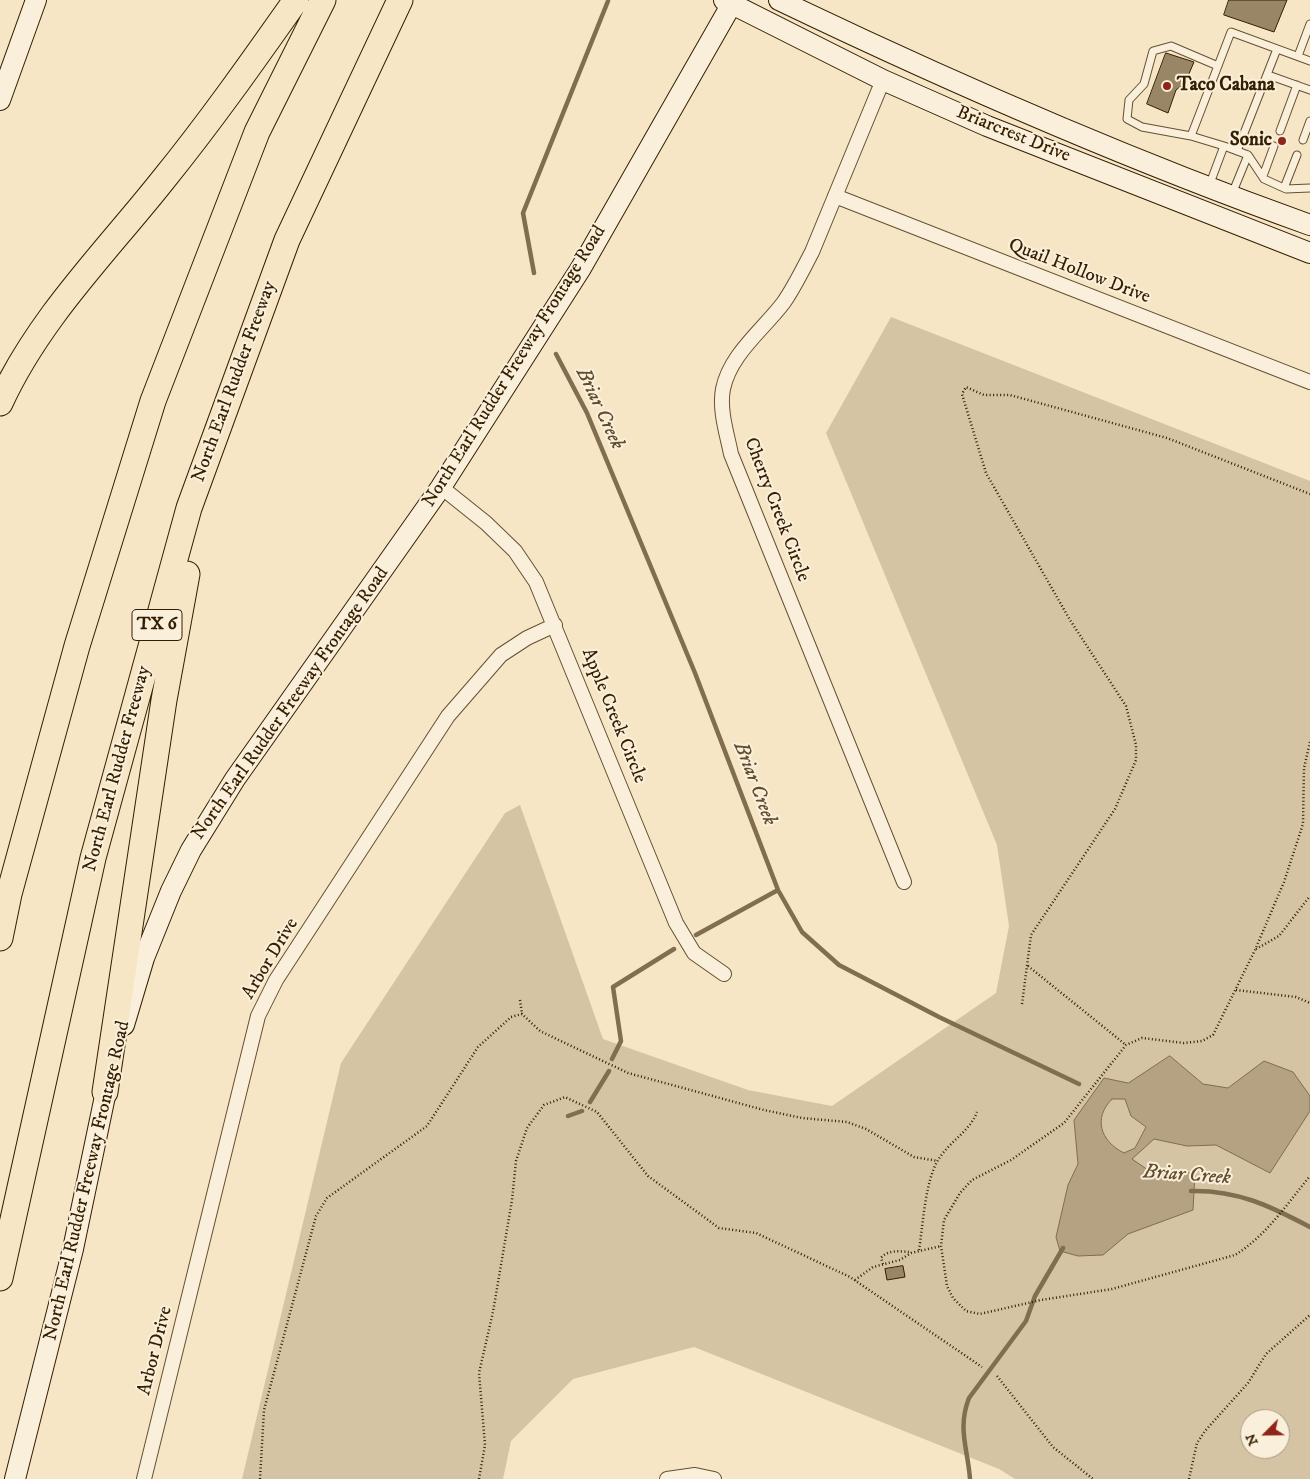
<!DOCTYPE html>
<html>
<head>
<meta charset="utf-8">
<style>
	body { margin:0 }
	#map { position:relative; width:1310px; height:1479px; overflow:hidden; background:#f6e6c6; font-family:"IM FELL DW Pica",serif }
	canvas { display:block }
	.north { position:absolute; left:1240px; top:1409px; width:50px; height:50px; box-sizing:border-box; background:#f9efda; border:1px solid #aa9b83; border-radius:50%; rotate:247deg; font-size:14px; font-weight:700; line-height:20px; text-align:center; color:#341e00 }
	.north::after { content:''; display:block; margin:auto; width:18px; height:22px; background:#8f2418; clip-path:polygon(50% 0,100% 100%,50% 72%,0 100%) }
</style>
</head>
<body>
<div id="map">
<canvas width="1310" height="1479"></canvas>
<div class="north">N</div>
</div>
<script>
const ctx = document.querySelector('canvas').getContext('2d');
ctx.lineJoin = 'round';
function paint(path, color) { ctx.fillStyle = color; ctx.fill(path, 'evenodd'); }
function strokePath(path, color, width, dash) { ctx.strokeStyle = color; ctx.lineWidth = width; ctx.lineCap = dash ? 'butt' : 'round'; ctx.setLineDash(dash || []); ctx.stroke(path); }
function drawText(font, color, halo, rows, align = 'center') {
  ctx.font = font + ' "IM FELL DW Pica",serif'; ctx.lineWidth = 4; ctx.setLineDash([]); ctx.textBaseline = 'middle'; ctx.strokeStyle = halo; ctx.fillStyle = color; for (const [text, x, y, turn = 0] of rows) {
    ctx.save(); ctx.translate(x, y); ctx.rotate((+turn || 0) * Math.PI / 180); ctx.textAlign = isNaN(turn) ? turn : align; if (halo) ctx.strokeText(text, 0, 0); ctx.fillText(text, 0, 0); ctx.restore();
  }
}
const green = new Path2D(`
	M891 317 1310 481V1479H1015L999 1469 694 1347 573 1379 511 1441 503 1479H242L341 1063 505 813 520 805 603 1039 748 1090 832 1106 996 993 1009 926 997 845 826 433ZM1250 1419H1280V1449H1250Z`);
const water = new Path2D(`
	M1170 1056 1203 1084 1228 1088 1264 1061 1293 1072 1310 1096V1111L1270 1173 1216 1145 1187 1146 1154 1139 1132 1159 1148 1170 1195 1173 1193 1210 1128 1234 1103 1255 1078 1256 1060 1251 1056 1237 1068 1185 1078 1164 1074 1120 1104 1078 1128 1083ZM1112 1099H1125L1131 1116 1146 1127 1135 1148 1124 1153C1100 1141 1093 1118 1112 1099Z`);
const stream = new Path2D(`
	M534 273 523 213 608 1
	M556 354 587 413 695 673 778 890 802 932 839 965 939 1017 1079 1084
	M696 935 778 890
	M612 1059 621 1041 613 987 674 949
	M590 1102 609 1071
	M568 1116 582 1111
	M1191 1191C1238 1190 1270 1206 1310 1227
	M970 1479C968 1449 957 1429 969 1398L1026 1321 1035 1296 1063 1248`);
const building = new Path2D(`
	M1229 0H1287L1274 32 1224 15Z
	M1166 53 1194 62 1185 83 1176 90 1168 113 1147 104Z
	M903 1266 905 1277 887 1280 885 1269Z`);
const path = new Path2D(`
	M1310 742 1304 768 1303 824 1284 882 1255 950 1213 1035 1202 1041 1184 1043 1142 1038 1126 1045 1064 1123 1011 1160 972 1180 960 1193 944 1220 941 1246 947 1286 953 1298 966 1311 980 1314 1041 1300 1112 1289 1235 1255C1266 1236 1287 1204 1310 1176
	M1256 949 1279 936 1310 896
	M1028 966 1126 1045
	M1236 990 1296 997 1310 1003
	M520 1000 522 1014
	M1022 1004 1031 935 1115 809 1136 760V745L1126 706 1070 620 986 473 962 394 966 387 984 395H1010L1167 438 1310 494
	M919 1250C923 1225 925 1182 938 1160 949 1142 970 1131 977 1112
	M883 1264 881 1258C887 1250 900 1251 909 1252
	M855 1280 873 1267 900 1260 911 1253 941 1246
	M997 1376 1053 1447 1093 1479
	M260 1479 264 1410 316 1216 327 1198 427 1126 478 1047 511 1017 522 1014 540 1031 628 1073 764 1110 802 1118 847 1122 866 1129 914 1157 938 1161
	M479 1479 485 1445 479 1373 493 1312 512 1200 516 1161 527 1128 544 1105 565 1097 597 1112 648 1176 719 1228 756 1233 850 1277 982 1367
	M1189 1479 1197 1443 1205 1431 1248 1383 1266 1354 1310 1315`);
const service = new Path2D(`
	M1298 56 1310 24
	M1268 75 1310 90
	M1280 131 1297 85
	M1191 136 1142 127 1127 119 1129 100 1144 84 1153 51 1171 46 1218 66
	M1303 140 1310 121
	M1224 146 1248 155 1232 194
	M1237 151 1277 49
	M1248 155 1264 179 1286 189 1310 188
	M1263 176 1274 146
	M1209 186 1224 146 1191 136 1231 32 1310 61
	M1284 188 1297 155`);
const minor = new Path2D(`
	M883 80 812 252C803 269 795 286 784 302 764 329 730 354 723 389 719 410 727 434 731 454L904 882
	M835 196 1310 382
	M441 487 486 523 515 551 536 582 676 923 694 953 724 974
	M144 1479 258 1016 276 980 448 716 501 655 527 638 555 625
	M667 1479 695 1475 714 1479`);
const secondary = new Path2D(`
	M724 0 883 80 987 126 1310 253
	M779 0C952 83 1129 160 1310 225
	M0 100 36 0
	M124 1025 144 958 171 891 191 850 235 779 441 487 581 268 734 0
	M15 1479 73 1249 109 1077`);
const motorway = new Path2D(`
	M0 403C39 318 105 253 163 180 210 122 253 61 296 0
	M0 938 9 894 77 646 153 401 257 132 323 0
	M105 1092 164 700 187 574
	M0 1278 93 858 189 508 287 240 400 0`);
const markers = [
	[1167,86,5,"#8f2418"],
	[1282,141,5,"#8f2418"]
];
const shields = [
	[157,625,50]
];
const shieldNames = [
	["TX 6",157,625]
];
const poiNames = [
	["Taco Cabana",1177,86],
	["Sonic",1272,141,"right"]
];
const streetNames = [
	["Briarcrest Drive",1013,135,22],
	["Quail Hollow Drive",1079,272,21],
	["North Earl Rudder Freeway Frontage Road",515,367,-58],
	["North Earl Rudder Freeway",235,382,-70],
	["Cherry Creek Circle",776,510,69],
	["North Earl Rudder Freeway Frontage Road",291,704,-55],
	["Apple Creek Circle",613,716,68],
	["North Earl Rudder Freeway",118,769,-75],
	["Arbor Drive",271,959,-59],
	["North Earl Rudder Freeway Frontage Road",88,1181,-77],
	["Arbor Drive",156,1351,-76]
];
const waterNames = [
	["Briar Creek",599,409,65],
	["Briar Creek",754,784,69],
	["Briar Creek",1187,1176,4]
];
paint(green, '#d5c4a4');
paint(water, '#b4a283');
strokePath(water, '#816d4f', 1);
strokePath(stream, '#816d4f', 4.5);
paint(building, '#998667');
strokePath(building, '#341e00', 1);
strokePath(service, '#645032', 9);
strokePath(minor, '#645032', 16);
strokePath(secondary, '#341e00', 22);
strokePath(motorway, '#341e00', 27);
strokePath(path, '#341e00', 2.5, [1, 2.5]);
strokePath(service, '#f9efda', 7);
strokePath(minor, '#f9efda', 14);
strokePath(secondary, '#f9efda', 20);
strokePath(motorway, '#f6e6c6', 25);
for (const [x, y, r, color] of markers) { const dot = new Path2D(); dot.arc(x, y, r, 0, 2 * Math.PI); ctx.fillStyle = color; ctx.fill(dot); strokePath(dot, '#f9efda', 2); }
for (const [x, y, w] of shields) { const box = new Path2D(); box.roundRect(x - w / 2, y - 15.5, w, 31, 4); ctx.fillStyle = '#f9efda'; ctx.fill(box); strokePath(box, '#341e00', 1); }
drawText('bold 18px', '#341e00', null, shieldNames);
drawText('bold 19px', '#341e00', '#f9efda', poiNames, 'left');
drawText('19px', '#341e00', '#f9efda', streetNames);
drawText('italic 20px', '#614c2e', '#f9efda', waterNames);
</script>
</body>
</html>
